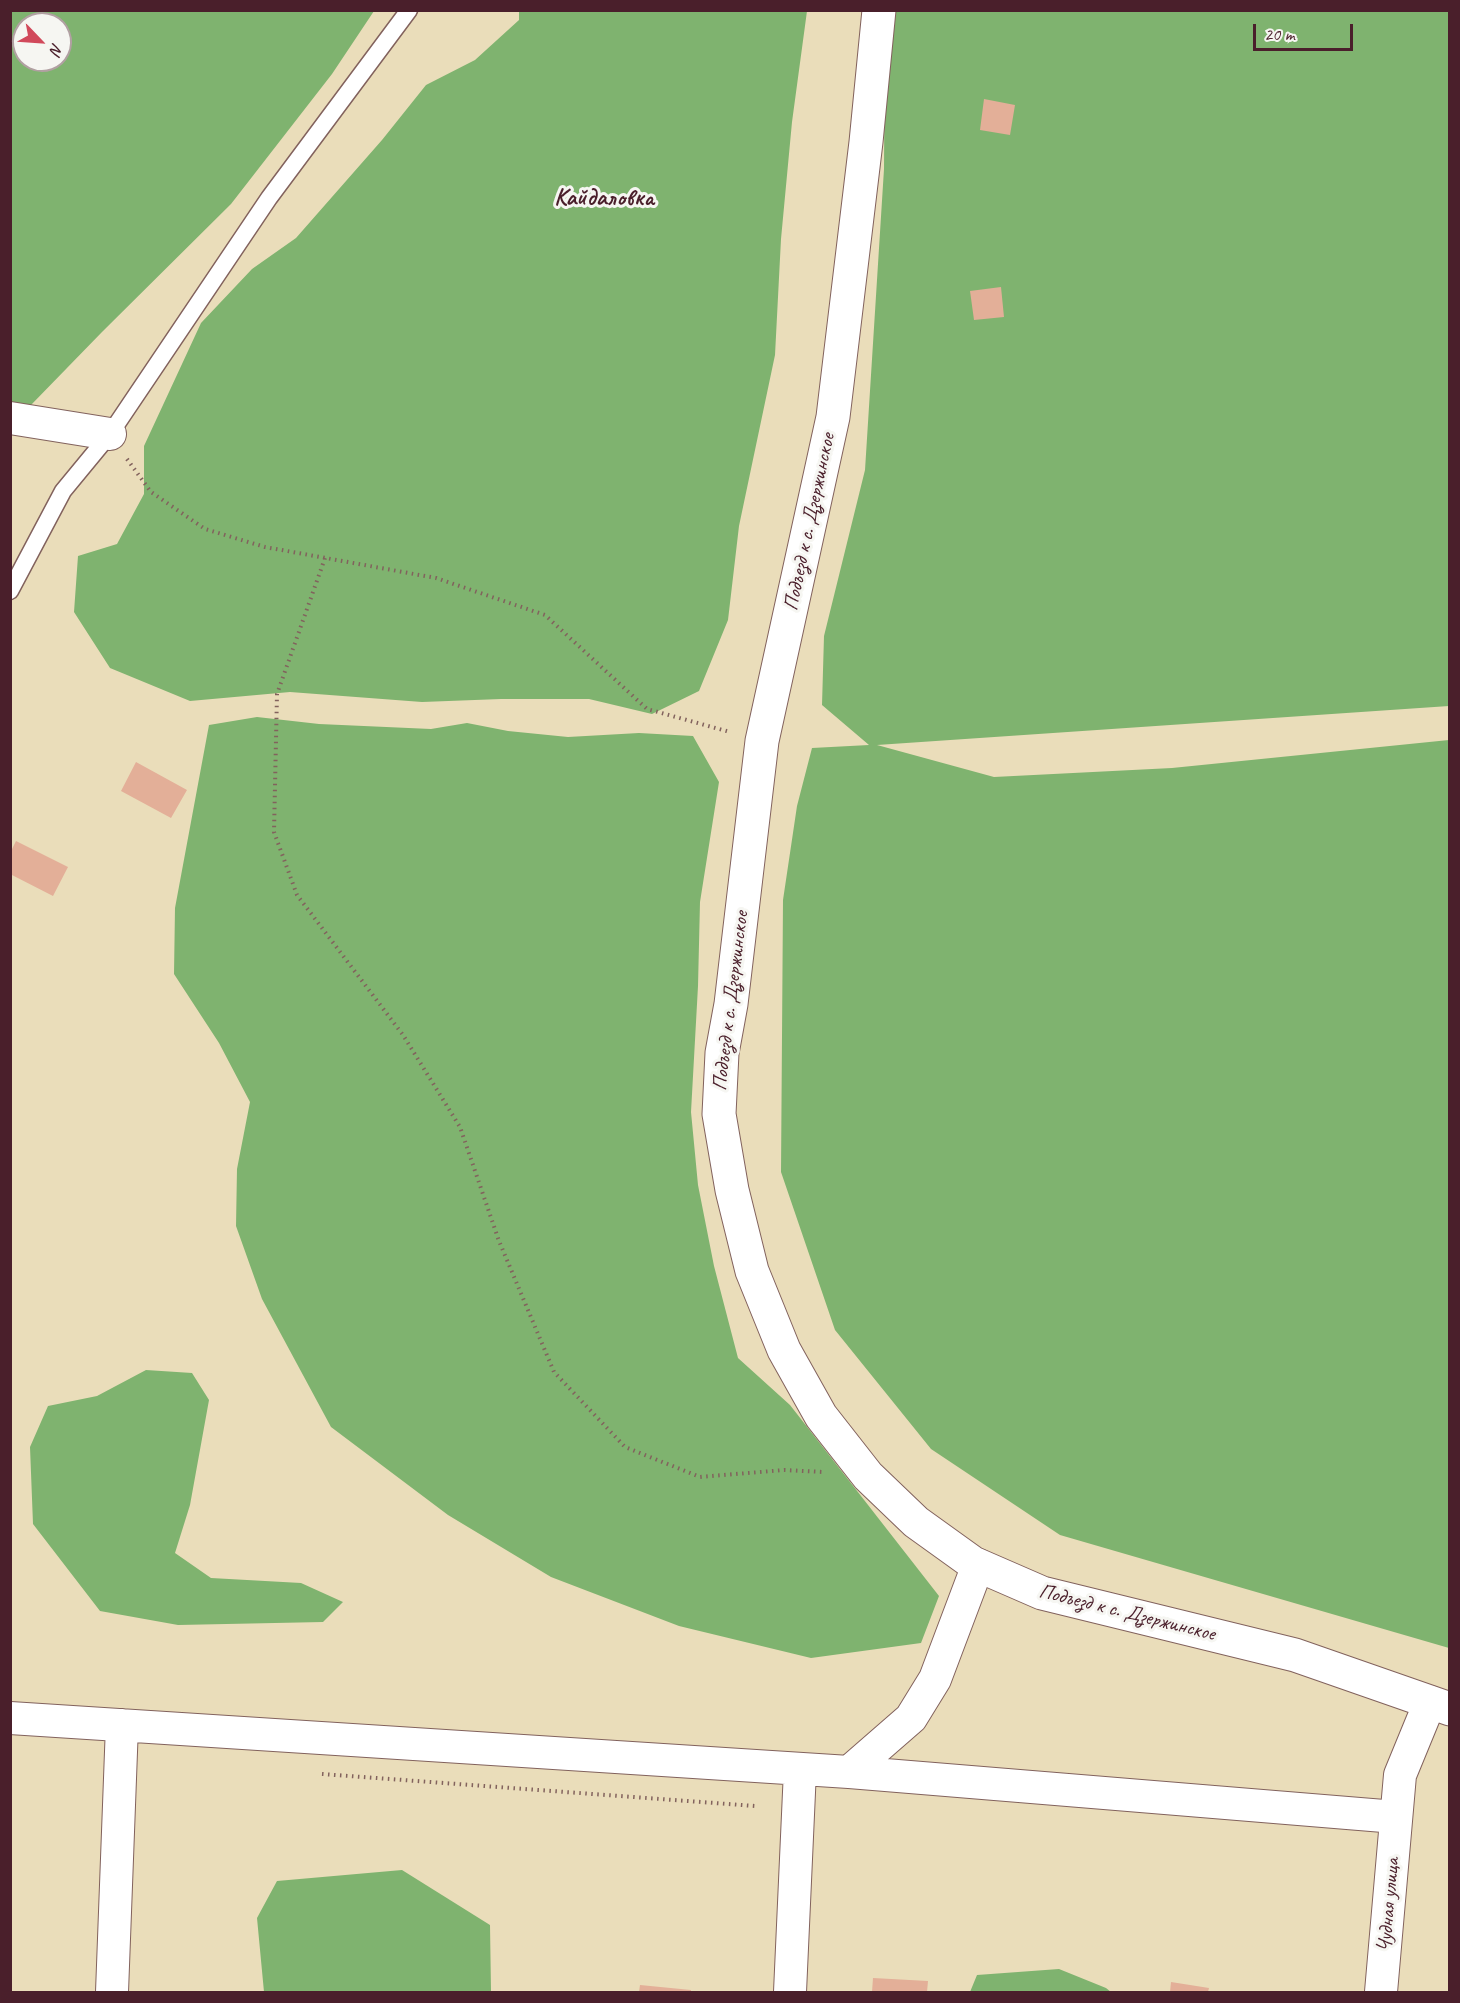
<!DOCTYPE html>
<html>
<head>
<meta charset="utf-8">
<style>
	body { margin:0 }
	#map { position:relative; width:1460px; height:2003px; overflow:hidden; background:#eaddba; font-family:Caveat,sans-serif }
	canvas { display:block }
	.frame { position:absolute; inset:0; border:12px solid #4a1f2b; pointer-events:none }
	.north { position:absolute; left:12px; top:12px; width:60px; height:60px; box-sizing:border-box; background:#f6f6f2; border:2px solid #b1a0a2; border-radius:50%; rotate:115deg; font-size:16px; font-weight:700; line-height:24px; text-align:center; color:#4a1f2b }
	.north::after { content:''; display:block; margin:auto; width:21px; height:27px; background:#d1495b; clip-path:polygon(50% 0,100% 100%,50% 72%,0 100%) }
	.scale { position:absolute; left:1253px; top:24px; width:100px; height:27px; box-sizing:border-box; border:3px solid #4a1f2b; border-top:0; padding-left:8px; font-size:18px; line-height:21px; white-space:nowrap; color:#4a1f2b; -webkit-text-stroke:4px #f6f6f2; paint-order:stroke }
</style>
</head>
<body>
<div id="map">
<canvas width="1460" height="2003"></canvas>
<div class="frame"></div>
<div class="north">N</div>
<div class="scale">20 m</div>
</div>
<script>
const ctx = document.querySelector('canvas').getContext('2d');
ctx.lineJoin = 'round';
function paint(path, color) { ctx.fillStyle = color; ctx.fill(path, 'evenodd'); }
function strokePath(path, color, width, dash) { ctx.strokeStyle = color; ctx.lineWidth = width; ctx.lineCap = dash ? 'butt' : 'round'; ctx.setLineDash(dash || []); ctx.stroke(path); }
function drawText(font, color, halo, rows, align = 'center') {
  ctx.font = font + ' Caveat,sans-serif'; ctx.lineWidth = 6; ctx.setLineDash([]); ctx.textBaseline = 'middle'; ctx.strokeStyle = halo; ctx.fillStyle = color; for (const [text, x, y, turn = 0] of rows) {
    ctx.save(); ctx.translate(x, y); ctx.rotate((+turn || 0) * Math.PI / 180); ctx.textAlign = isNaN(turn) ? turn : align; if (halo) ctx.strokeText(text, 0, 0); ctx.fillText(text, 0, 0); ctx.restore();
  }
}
const forest = new Path2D(`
	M11 11H374L332 74 231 204 102 332 31 405 11 414ZM24 24H60V60H24Z
	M519 11H807L792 122 781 239 775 355 739 526 728 620 699 691 652 714 589 699H501L422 702 290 692 190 701 110 668 74 612 78 556 117 544 144 494V446L201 323 252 269 296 238 382 140 426 85 475 60 519 20Z
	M885 11H1449V706L877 745 994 777 1172 768 1449 740V1648L1060 1535 931 1449 835 1330 781 1172 783 900 797 806 812 748 869 745 822 705 824 636 865 470 884 169Z
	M257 717 319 724 431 729 467 723 508 731 568 737 639 733 693 736 719 782 700 902 698 986 691 1112 698 1185 714 1266 738 1358 790 1405 939 1596 921 1643 811 1658 679 1626 551 1577 448 1515 331 1427 262 1299 236 1226 237 1169 250 1102 219 1043 174 974 175 908 209 725Z
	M146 1370 192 1373 209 1400 190 1505 175 1553 211 1578 301 1583 343 1602 323 1622 178 1625 100 1611 33 1524 30 1447 48 1406 97 1396Z
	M402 1870 490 1925 491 1992H264L257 1918 277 1881Z
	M1059 1969 1106 1988 1111 1992H970L977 1975Z`);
const building = new Path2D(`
	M984 99 1015 105 1010 135 980 130Z
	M1001 287 1004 317 974 320 970 291Z
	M136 762 187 790 171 818 121 791Z
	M16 841 68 867 53 896 10 874V853Z
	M873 1978 928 1981 927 1992H872Z
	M1171 1982 1209 1988 1208 1992H1170Z
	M640 1985 691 1990V1992H639Z`);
const path = new Path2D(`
	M127 459 151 492 205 529 265 547 436 578 545 615 647 709 730 732
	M325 558 277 694 274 832 297 895 403 1035 460 1127 499 1241 554 1372 625 1447 700 1477 784 1470 823 1472
	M322 1774 755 1806`);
const lane = new Path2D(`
	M10 591 63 491 110 434 269 198 409 10`);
const street = new Path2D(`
	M10 418 110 434
	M10 1718 849 1772 1396 1817
	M849 1772 911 1718 935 1679 978 1565
	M112 1992 122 1725
	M790 1992 800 1770
	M1381 1992 1400 1775 1430 1702`);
const secondary = new Path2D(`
	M879 10 866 142 833 417 762 741 731 1004 722 1053 719 1114 732 1190 752 1271 784 1350 821 1416 868 1476 916 1522 973 1563 1042 1593 1295 1655 1450 1709`);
const streetNames = [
	["Подъезд к с. Дзержинское",810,522,-78],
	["Подъезд к с. Дзержинское",731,1001,-83],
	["Подъезд к с. Дзержинское",1127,1613,14],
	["Чудная улица",1389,1905,-85]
];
const quarterNames = [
	["Кайдаловка",604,199]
];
paint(forest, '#7fb36f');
paint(building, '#e3af98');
strokePath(lane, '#82625d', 19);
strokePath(street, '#82625d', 34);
strokePath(secondary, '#82625d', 35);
strokePath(path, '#82625d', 4, [1.5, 4.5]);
strokePath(lane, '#fff', 16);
strokePath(street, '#fff', 32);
strokePath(secondary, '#fff', 33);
drawText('21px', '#4a1f2b', '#f6f6f2', streetNames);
drawText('bold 24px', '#4a1f2b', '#f6f6f2', quarterNames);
</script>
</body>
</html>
